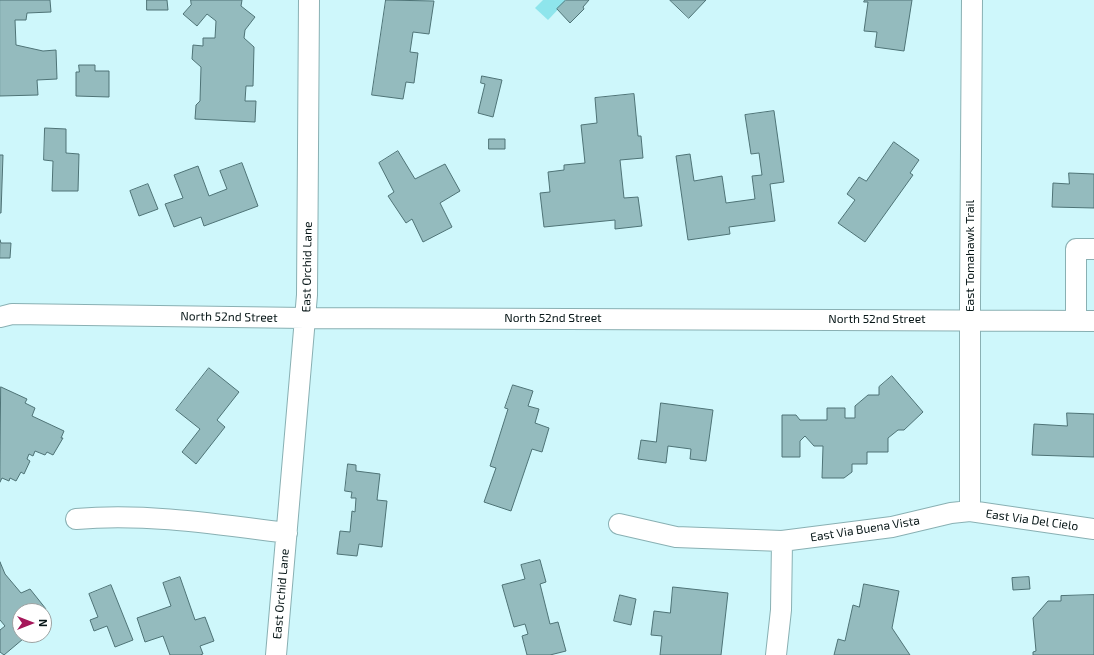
<!DOCTYPE html>
<html>
<head>
<meta charset="utf-8">
<style>
	body { margin:0 }
	#map { position:relative; width:1094px; height:655px; overflow:hidden; background:#cef7fb; font-family:"Exo 2",sans-serif }
	canvas { display:block }
	.north { position:absolute; left:12px; top:603px; width:40px; height:40px; box-sizing:border-box; background:#fff; border:1px solid #9ca2a2; border-radius:50%; rotate:90deg; font-size:11px; font-weight:700; line-height:16px; text-align:center; color:#071617 }
	.north::after { content:''; display:block; margin:auto; width:14px; height:18px; background:#a5175a; clip-path:polygon(50% 0,100% 100%,50% 72%,0 100%) }
</style>
</head>
<body>
<div id="map">
<canvas width="1094" height="655"></canvas>
<div class="north">N</div>
</div>
<script>
const ctx = document.querySelector('canvas').getContext('2d');
ctx.lineJoin = 'round';
function paint(path, color) { ctx.fillStyle = color; ctx.fill(path, 'evenodd'); }
function strokePath(path, color, width, dash) { ctx.strokeStyle = color; ctx.lineWidth = width; ctx.lineCap = dash ? 'butt' : 'round'; ctx.setLineDash(dash || []); ctx.stroke(path); }
function drawText(font, color, halo, rows, align = 'center') {
  ctx.font = font + ' "Exo 2",sans-serif'; ctx.lineWidth = 4; ctx.setLineDash([]); ctx.textBaseline = 'middle'; ctx.strokeStyle = halo; ctx.fillStyle = color; for (const [text, x, y, turn = 0] of rows) {
    ctx.save(); ctx.translate(x, y); ctx.rotate((+turn || 0) * Math.PI / 180); ctx.textAlign = isNaN(turn) ? turn : align; if (halo) ctx.strokeText(text, 0, 0); ctx.fillText(text, 0, 0); ctx.restore();
  }
}
const water = new Path2D(`
	M543 0H567L548 20 535 8Z`);
const building = new Path2D(`
	M0 0H50L51 12 27 13 26 20H15L16 45 43 51 56 50 57 79 37 80 38 95 0 96Z
	M147 0H167L168 10H147Z
	M191 0H242L241 6 255 17 245 30 244 38 254 47 253 86H246L245 101H256L255 122 195 119 196 105 200 101 201 67 192 59 193 45 203 46V38H215L216 21 207 14 197 26 183 14 191 5Z
	M386 0 434 1 429 34 413 32 410 52 418 53 414 83 406 82 403 99 372 95Z
	M566 0H589L583 7 584 9 570 23 557 9Z
	M670 0H706L689 18Z
	M865 0H912L904 51 875 47 877 32 864 31 868 2H864Z
	M79 65H95V71H109V97L76 96V72H79Z
	M482 76 502 80 493 117 478 113 485 84 481 83Z
	M634 94 638 136H641L643 158 620 160 624 198 638 197 642 226 615 229V220L544 227 540 193 550 192 548 172 564 170V165L585 163 581 125 597 123 595 98Z
	M774 111 784 182 770 184 775 221 729 227 730 234 688 240 676 156 690 154 694 181 722 176 726 203 755 199 752 176 762 175 759 153 751 154 745 115Z
	M45 128 66 129V153L79 154 78 191H52L53 161 44 160Z
	M489 139H505V149H489Z
	M894 142 919 160 910 173 913 175 865 242 838 223 855 200 847 194 859 177 866 181Z
	M398 151 415 179 445 164 460 191 440 203 452 227 423 242 412 219 406 223 388 196 394 192 379 163Z
	M0 155H3L1 213H0Z
	M242 163 258 206 204 226 201 217 174 227 165 204 183 198 174 175 198 166 209 196 227 189 220 171Z
	M1069 173 1094 174V208L1052 207 1053 183 1069 184Z
	M148 184 158 209 139 216 130 191Z
	M0 240 1 243H11L10 258H0Z
	M209 368 239 392 217 420 225 427 196 464 182 452 200 429 176 410Z
	M892 376 923 412 904 430H898L888 438V452H867V464H852V472L844 478H822L823 446H814L805 436 800 441V457H782V415H796L800 420H827V408H845V418H855V406L868 395H879V387Z
	M513 385 533 391 528 406 539 409 535 423 549 428 542 452 532 449 511 511 484 502 496 468 490 466 508 409 505 408Z
	M1 387 27 399 25 403 35 408 32 416 64 431 61 438H63L53 455 47 452 45 455 35 451 33 456 29 454 27 459 30 461 24 474 21 472 16 481 10 478 9 481 2 478 0 482Z
	M661 403 713 410 706 461 690 459 691 449 668 446 666 463 638 459 641 440 656 442Z
	M1067 413 1094 414V457L1032 455 1034 424 1067 426Z
	M348 464 356 465V471L380 474 377 500 387 501 382 547 359 544 357 556 337 554 340 531 350 532 352 511 355 512 356 498H351L352 492 345 491Z
	M540 560 546 582 540 584 550 624 558 622 566 651 550 655H527L522 636 528 634 525 624 514 627 502 585 525 579 521 565Z
	M0 562 5 574 21 593 30 589 46 609 44 611H20V623L13 627 23 639 4 655 0 652V630L5 626 0 620Z
	M180 577 195 620 205 617 214 641 200 646 203 654 200 655H170L163 636 145 642 137 618 171 606 163 583Z
	M1029 577 1030 589 1013 590 1012 578Z
	M864 584 899 591 892 628 910 655H834L838 639 845 641 853 605 859 607Z
	M111 585 133 640 115 647 107 626 94 631 90 620 98 617 89 594Z
	M673 587 728 593 721 655H660L662 636 651 635 654 611 670 613Z
	M620 595 636 599 631 625 614 621Z
	M1094 595V655H1033V652L1036 651 1033 618 1048 601H1061V596Z`);
const minor = new Path2D(`
	M0 317 12 314 305 318 1094 321
	M1076 321V249H1094
	M970 511V299L972 0
	M76 519C147 513 216 524 287 533
	M619 524 676 537 782 541 892 527 951 513 970 511 1094 529
	M276 655 307 295 309 0
	M776 655 781 610 782 541`);
const streetNames = [
	["East Tomahawk Trail",970,256,-90],
	["East Orchid Lane",307,267,-89],
	["North 52nd Street",229,317,1],
	["North 52nd Street",553,318],
	["North 52nd Street",877,319],
	["East Via Del Cielo",1032,520,8],
	["East Via Buena Vista",865,529,-9],
	["East Orchid Lane",281,594,-85]
];
paint(water, '#8ee5ec');
paint(building, '#94bbbe');
strokePath(building, '#4e7376', 1);
strokePath(minor, '#89b0b3', 22);
strokePath(minor, '#fff', 20);
drawText('12px', '#071617', '#fff', streetNames);
</script>
</body>
</html>
